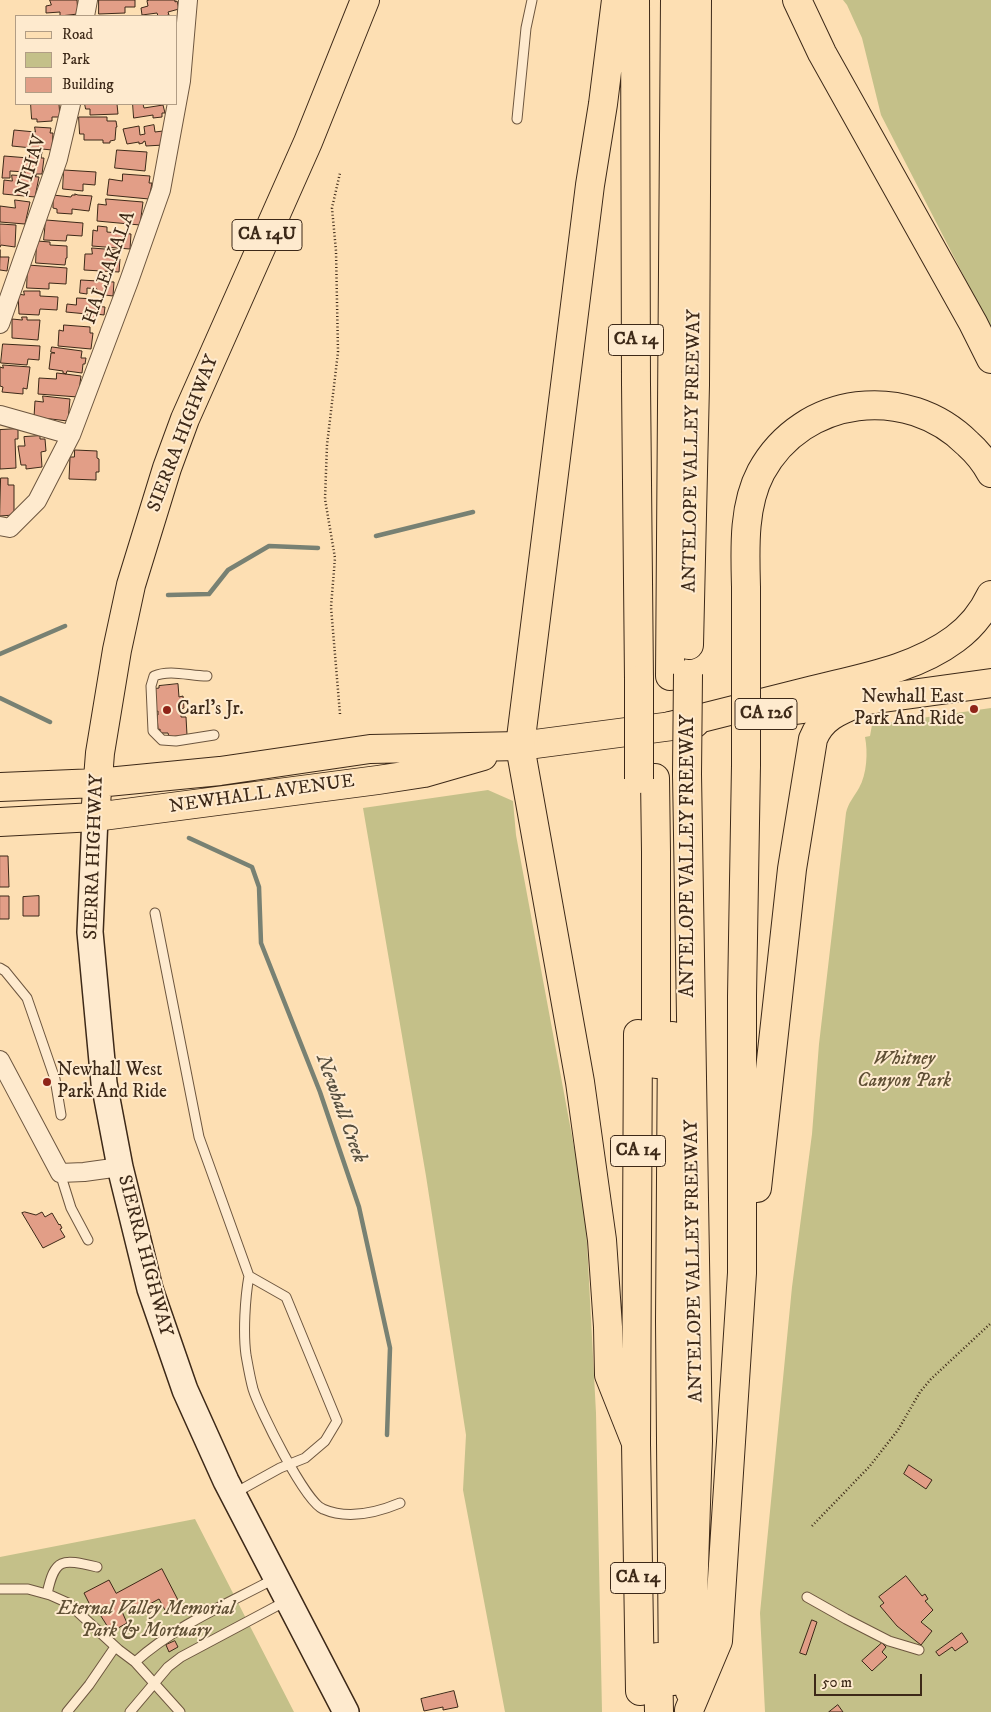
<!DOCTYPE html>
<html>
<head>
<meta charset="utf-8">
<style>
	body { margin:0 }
	#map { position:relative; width:991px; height:1712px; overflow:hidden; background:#fddfb3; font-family:"IM FELL DW Pica",serif }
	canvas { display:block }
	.legend { position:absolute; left:15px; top:15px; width:162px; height:90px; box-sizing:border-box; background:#feeace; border:1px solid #b19d85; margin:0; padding:6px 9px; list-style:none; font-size:15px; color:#3d2918 }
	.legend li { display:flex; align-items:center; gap:10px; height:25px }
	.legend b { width:25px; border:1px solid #b19d85 }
	.scale { position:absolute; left:814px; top:1674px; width:108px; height:22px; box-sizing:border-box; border:2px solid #3d2918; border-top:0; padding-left:6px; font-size:15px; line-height:18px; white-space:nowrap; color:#3d2918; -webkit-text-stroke:4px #feeace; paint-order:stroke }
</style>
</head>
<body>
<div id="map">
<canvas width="991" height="1712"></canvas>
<ul class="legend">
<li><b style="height:6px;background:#fddfb3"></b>Road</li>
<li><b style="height:14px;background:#c4c089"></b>Park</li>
<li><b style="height:14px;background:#e29e87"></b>Building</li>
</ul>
<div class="scale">50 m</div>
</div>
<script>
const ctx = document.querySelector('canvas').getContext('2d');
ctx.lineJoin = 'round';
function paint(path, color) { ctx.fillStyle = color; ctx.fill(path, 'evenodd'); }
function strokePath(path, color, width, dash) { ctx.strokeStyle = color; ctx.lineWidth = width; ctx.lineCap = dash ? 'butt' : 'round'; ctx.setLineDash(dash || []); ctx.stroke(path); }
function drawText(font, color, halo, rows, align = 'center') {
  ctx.font = font + ' "IM FELL DW Pica",serif'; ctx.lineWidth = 4; ctx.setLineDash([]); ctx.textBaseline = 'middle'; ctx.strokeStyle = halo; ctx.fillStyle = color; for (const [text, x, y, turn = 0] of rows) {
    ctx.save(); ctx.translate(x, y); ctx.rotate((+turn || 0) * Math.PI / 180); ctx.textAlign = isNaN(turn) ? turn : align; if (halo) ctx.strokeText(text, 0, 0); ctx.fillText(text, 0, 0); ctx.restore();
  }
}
const green = new Path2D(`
	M843 0H991V329L881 115 862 38 847 5Z
	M991 708V1712H765L760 1613 792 1287 812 1134 819 1044 846 813C848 803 854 797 859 788 867 774 868 752 865 737L870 736 872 725Z
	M488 790 513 801 516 835 585 1206 596 1413 602 1712H505L463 1490 466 1435 426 1176 363 808Z
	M195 1519 294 1712H0V1557Z`);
const stream = new Path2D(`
	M376 536 473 512
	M168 595 209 594 228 570 269 546 318 548
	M0 654 65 626
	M0 698 50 722
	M189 838 252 867 259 887 261 943 320 1092 359 1207 390 1348 387 1435`);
const building = new Path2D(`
	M50 0H77L78 14 60 16V12L46 13V6L51 5Z
	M99 0H135V7H125V13L99 14Z
	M150 0H175V2L177 1 179 9 168 12 169 15 164 16H158L157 13 142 15 141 8 148 6 147 1Z
	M31 104H59L60 117H52V121L37 122V119H32Z
	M85 104H117L118 114 90 115V109H86Z
	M133 104H143L144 108 163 105 165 113H162V117L153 118V115L134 118Z
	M79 117H107V121H116L117 127H116L115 140 110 141V143H103V140H84V134H80Z
	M154 125 155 132 163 131 164 145 146 146 145 141 143 142V143L139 144V142L127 144 123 129 139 126 140 135 145 134 144 127Z
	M35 127 51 128 50 133H53L52 150 12 146 14 130 35 132Z
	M30 150 42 152 41 158H44L42 174H36V176L25 175V172L10 171V178H2L4 156 29 158Z
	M117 150 147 152 145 171 115 168Z
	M64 170 96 172 95 185 83 184V191L63 189Z
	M123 174 150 176 149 183H152L149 199 107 195 109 179 122 181Z
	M12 175 39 177 35 197 3 194 4 180 12 181Z
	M75 194 78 195 92 196 89 211 72 209V214L57 213V209L53 208V195L71 197 72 195H75Z
	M106 199 143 202 140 225 97 221 98 204 106 205Z
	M15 200 30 202 25 224 0 222V206L15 208Z
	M46 220 83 223 82 236 67 235 66 241 44 240Z
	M0 224 16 225 15 247 1 245 0 247Z
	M98 226 107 227V232L131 234 130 249 92 246 93 230 97 231Z
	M37 241 50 242V245L67 246V258H66L65 265 36 263Z
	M92 248 117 250V259H120L119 272 84 270 85 254H92Z
	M0 250V257H9L7 271 0 270Z
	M28 265 67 268 66 284 49 283V289L27 288Z
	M81 280 114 282 113 296 97 294V289L87 288V294L80 293Z
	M24 291H40V296L58 297 57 310 40 309 39 315 19 314 18 294 24 295Z
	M77 298 95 299 94 306 105 307 104 315 96 314 95 319 87 318V314L66 312 67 304 76 305Z
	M22 317H27V320H40L38 340 12 338V319L22 320Z
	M64 325 90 327V333H93L91 349 58 346 59 330 63 331Z
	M3 344 40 346 39 360 28 359 27 365 1 363Z
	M52 347 82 351 81 358H86L85 364H83L82 373 67 371 66 374 63 373V371L49 369 51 353H55L51 352Z
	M3 365 30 367 27 389 23 388V394L2 392 3 387 0 386V367L3 368Z
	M57 373 81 376 78 397 38 394 39 378 56 379Z
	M43 396 70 399 68 421 34 417 35 401 43 402Z
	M18 429V439H15L16 468 0 469V430Z
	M40 436V439H45L46 451 41 452 42 467 26 469V465H21L18 446H25L24 437Z
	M75 450 97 451V458L99 459V472H96V480L69 479 70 457H74Z
	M1 478H8V485H14V515L0 516Z
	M178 684 179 697 183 696 184 708 181 709V717H186L187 735 169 737 168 733H160V729L158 730 157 715H158V711L154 712 152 689 159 688V686Z
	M0 856H8L9 887H0Z
	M0 896H9V919H0Z
	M39 896V916H23V897Z
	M25 1212 36 1215 42 1212 45 1217 52 1213 59 1225 60 1224 62 1228 60 1229 65 1237 43 1248 22 1213Z
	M909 1465 932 1480 926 1489 904 1474Z
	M162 1569 179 1602 165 1610 159 1599 135 1612 129 1602 120 1607 127 1623 111 1632 99 1613 95 1615 84 1593 109 1580 116 1593Z
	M906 1576 922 1596 925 1594 928 1599 925 1601 933 1610 921 1622 932 1631 921 1645 897 1626 880 1606 884 1603 879 1597Z
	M812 1620 817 1622 806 1655 800 1653Z
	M962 1633 968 1642 955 1651 952 1647 939 1656 936 1652Z
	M175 1641 178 1647 169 1652 166 1645Z
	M882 1643 886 1647 882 1652 887 1657 872 1671 862 1661Z
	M454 1691 458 1707 443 1710V1707L424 1711 421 1699Z
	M838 1705 843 1712H829Z`);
const path = new Path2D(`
	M340 714 331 607 335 558 325 499 327 445 338 352 336 251 332 208 340 173
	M812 1526 869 1467 898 1430 920 1392 931 1379 991 1323`);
const lane = new Path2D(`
	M517 119 526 28 532 0
	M207 676C190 676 170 669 154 676L151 686 153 731 162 740 176 741 214 735
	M155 913 199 1137 249 1276 286 1297 337 1421 325 1441 305 1458 280 1468 233 1494
	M0 968 5 971 27 998 55 1079 61 1115
	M60 1173 71 1208 88 1240
	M249 1276C245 1298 243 1333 246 1355 248 1366 250 1378 253 1389 259 1409 305 1502 323 1509 348 1520 376 1513 400 1503
	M0 1589H28L50 1595 68 1603 119 1650 135 1662 180 1712
	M47 1594C55 1557 62 1559 97 1567
	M807 1597 846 1619 889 1641 919 1650
	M135 1662C175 1626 227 1604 274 1579
	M67 1712 89 1685 115 1647
	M130 1712 168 1667 181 1657 288 1600`);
const street = new Path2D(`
	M85 16 88 0
	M0 324 58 159 71 104
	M0 415 71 435
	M0 526 10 528 37 501 71 435 129 281 161 190 181 81 188 0
	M0 1060 60 1173 84 1172 120 1167`);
const secondary = new Path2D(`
	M95 817 90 932 104 1083 120 1167 150 1289 185 1390 226 1481 346 1712`);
const primary = new Path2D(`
	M745 717 991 683
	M0 787 97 783 220 771 370 749 520 746 695 723
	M95 817 100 753 117 650 131 585 167 468 185 419 308 142 365 0
	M0 822 95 817 378 780 424 773 483 756`);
const highway = new Path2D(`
	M616 0 603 104 590 185 520 746 580 1082 602 1240 608 1327 609 1375 636 1443
	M635 0 636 383 639 680
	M797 0 822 53 973 323 991 359
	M689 645 695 385 697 0
	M746 666C746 640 746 613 746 587 745 549 743 506 761 472 803 395 907 383 968 444 977 452 985 462 991 473
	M670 676 675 0
	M670 726C718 714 765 702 813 690 861 678 915 669 955 639 970 628 983 612 991 595
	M687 774 698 1441 690 1692
	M655 778 656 852V1064
	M638 1034 636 1443 640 1691
	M672 1036 670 1321 673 1681
	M757 1188 792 869 813 739C822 716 841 710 863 701
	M658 1657 659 1712
	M689 1710 718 1641 742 1273V996L746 765`);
const highwayBridge = new Path2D(`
	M746 666V765
	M639 680V779
	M687 774 688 674`);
const markers = [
	[974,709,5,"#8f2418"],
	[167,710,5,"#8f2418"],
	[47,1082,5,"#8f2418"]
];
const shields = [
	[267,235,70],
	[636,340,55],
	[766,714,62],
	[638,1151,55],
	[638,1578,55]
];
const shieldNames = [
	["CA 14U",267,235],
	["CA 14",636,340],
	["CA 126",766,714],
	["CA 14",638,1151],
	["CA 14",638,1578]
];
const streetNames = [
	["NIHAV",32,166,-73],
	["HALEAKALA",110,268,-70],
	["SIERRA HIGHWAY",184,434,-69],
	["ANTELOPE VALLEY FREEWAY",693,451,-89],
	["NEWHALL AVENUE",262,795,-8],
	["ANTELOPE VALLEY FREEWAY",689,856,-90],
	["SIERRA HIGHWAY",95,857,-88],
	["SIERRA HIGHWAY",144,1256,75],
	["ANTELOPE VALLEY FREEWAY",695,1261,-91]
];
const poiNames = [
	["Newhall East",964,698,"right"],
	["Park And Ride",964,720,"right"],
	["Carl's Jr.",177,710],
	["Newhall West",57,1071],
	["Park And Ride",57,1093]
];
const parkNames = [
	["Whitney",904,1060],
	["Canyon Park",904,1082],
	["Eternal Valley Memorial",146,1610],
	["Park & Mortuary",146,1632]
];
const waterNames = [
	["Newhall Creek",340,1109,70]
];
paint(green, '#c4c089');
strokePath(stream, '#788173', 4.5);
paint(building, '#e29e87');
strokePath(building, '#3d2918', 1);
strokePath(lane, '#6d563f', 11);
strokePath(street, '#6d563f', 20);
strokePath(secondary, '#3d2918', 28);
strokePath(primary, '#3d2918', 30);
strokePath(highway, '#3d2918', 30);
strokePath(path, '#3d2918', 2.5, [1, 2.5]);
strokePath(lane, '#feeace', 9);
strokePath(street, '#feeace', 18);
strokePath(secondary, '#feeace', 25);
strokePath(primary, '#fddfb3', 28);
strokePath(highway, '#fddfb3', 28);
strokePath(highwayBridge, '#3d2918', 30, []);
strokePath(highwayBridge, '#fddfb3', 28);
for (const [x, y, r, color] of markers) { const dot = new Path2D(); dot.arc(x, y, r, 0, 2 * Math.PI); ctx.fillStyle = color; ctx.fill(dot); strokePath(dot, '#feeace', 2); }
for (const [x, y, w] of shields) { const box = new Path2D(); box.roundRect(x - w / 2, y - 15.5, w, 31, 4); ctx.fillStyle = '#feeace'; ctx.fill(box); strokePath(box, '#3d2918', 1); }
drawText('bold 18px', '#3d2918', null, shieldNames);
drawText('19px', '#3d2918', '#feeace', streetNames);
drawText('19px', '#3d2918', '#feeace', poiNames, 'left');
drawText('italic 19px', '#5f4f34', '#feeace', parkNames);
drawText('italic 20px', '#564e3e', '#feeace', waterNames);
</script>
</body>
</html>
